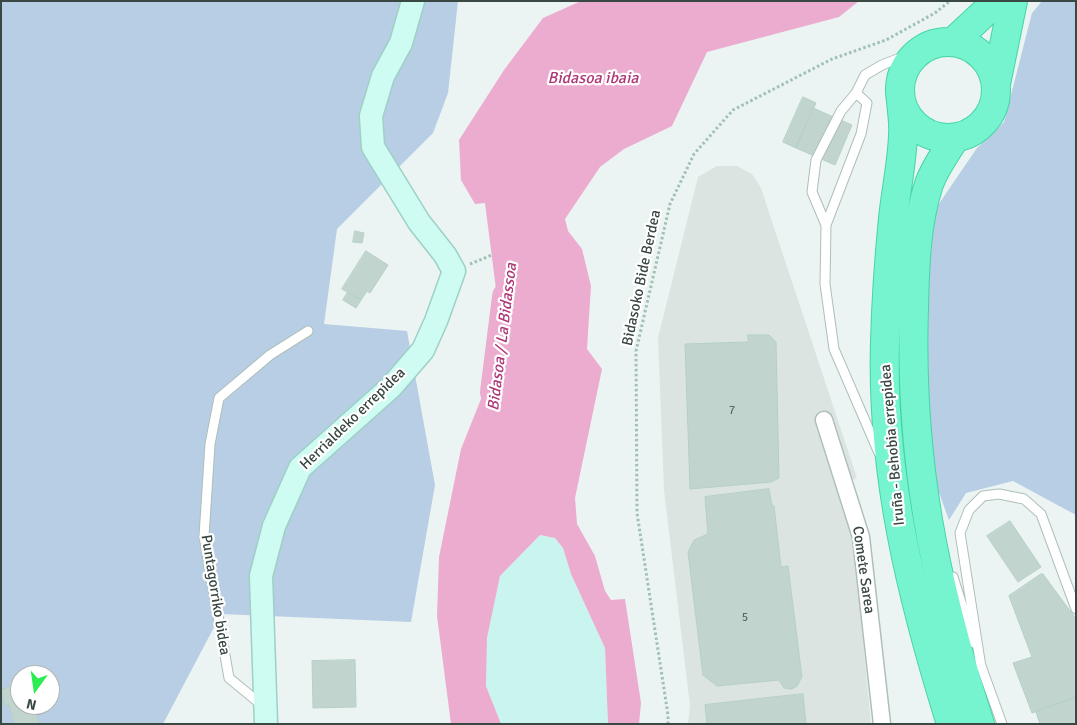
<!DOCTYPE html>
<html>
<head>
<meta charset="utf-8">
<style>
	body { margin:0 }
	#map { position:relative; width:1077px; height:725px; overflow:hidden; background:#ebf4f2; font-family:Signika,sans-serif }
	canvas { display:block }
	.frame { position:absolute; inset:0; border:2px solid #394843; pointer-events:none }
	.north { position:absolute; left:10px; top:665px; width:50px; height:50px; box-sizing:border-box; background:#fff; border:1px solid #b0b6b4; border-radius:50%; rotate:194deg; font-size:14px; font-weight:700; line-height:20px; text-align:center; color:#394843 }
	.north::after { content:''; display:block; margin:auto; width:18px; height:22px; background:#2bec50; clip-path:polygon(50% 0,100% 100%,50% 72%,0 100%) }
</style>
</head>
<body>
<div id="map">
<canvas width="1077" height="725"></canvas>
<div class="frame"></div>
<div class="north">N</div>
</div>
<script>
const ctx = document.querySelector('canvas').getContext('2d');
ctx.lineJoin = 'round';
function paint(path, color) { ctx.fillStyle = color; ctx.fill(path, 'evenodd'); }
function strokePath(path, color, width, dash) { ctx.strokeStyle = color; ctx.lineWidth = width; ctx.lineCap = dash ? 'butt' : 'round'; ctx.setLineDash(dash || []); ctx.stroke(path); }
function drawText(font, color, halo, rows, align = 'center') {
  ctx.font = font + ' Signika,sans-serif'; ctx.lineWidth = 4.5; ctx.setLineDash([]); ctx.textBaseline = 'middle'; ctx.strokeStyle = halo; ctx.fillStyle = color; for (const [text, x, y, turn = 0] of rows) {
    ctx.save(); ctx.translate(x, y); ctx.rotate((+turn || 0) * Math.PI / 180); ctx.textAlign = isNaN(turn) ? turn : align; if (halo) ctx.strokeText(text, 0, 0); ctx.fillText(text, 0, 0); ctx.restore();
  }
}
const industrial = new Path2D(`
	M717 166H737L752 174 761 188 857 478 837 487 853 535 871 724H688L690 706 664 490 658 338 698 177Z`);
const green = new Path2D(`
	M1 1H458L448 93 433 133 337 229 324 324 407 331 435 485 411 622 221 614 163 724H1ZM20 675H50V705H20Z
	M1042 1H1076V515L1013 481 966 493 949 520 930 468 922 332 936 208 977 148 1004 122 1032 13Z`);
const sand = new Path2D(`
	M540 535 555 538 563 548 571 574 605 648 608 724H501L486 686 487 638 500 576Z`);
const water = new Path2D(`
	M581 1H859L839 17 707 52 672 126 624 149 600 167 565 219 568 231 582 249 591 286 587 349 602 369 575 498 577 524 595 556 605 591 611 600 625 599 641 703 639 724H608L605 648 571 574 563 548 555 538 540 535 500 576 487 638 486 686 501 724H451L437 616 439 557 461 449 503 344 485 203 475 204 461 180 459 140 504 70 543 18Z`);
const river = new Path2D(`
	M496 392 508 297`);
const building = new Path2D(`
	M803 97 816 103 796 148 783 142Z
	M813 108 852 125 835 165 796 148Z
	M355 231 364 233 362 243 353 242Z
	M366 251 388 265 370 293 367 291 361 300 342 289Z
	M348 292 361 300 356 308 343 300Z
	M748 335H769L776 342 779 478 771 482 690 489 685 344 748 342Z
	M769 489 772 505 774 506 781 567 788 566 802 677 797 686 792 689 784 688 779 680 717 686 703 675 688 552 694 540 708 534 705 497Z
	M1010 521 1041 567 1018 582 987 536Z
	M1041 574H1043L1076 619V697L1032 713 1013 663 1032 657 1009 596Z
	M355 660 356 707 313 708 312 661Z
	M20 684V705H34L39 724H14L9 705 5 706 1 690Z
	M803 694 806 724H707L705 705Z
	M1076 697V724H1040L1036 712Z`);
const path = new Path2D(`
	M470 264 492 255
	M668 724V715L637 513 636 351 670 204 694 154 733 110 832 59 886 40 935 13 950 1`);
const lane = new Path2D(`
	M826 225 861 134 867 103 856 93
	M879 453 834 349 825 284 826 225 812 192 816 160 841 111 856 93 865 75 882 65 923 49
	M953 577 974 643
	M980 663 1002 724
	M981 667 960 533 969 510 983 496 999 494 1024 499 1041 514 1076 609
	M263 706 229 678 204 536 210 444 219 398 270 355 308 331`);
const street = new Path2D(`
	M824 420 861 537 882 724`);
const secondary = new Path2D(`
	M266 724 261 576 274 526 300 468 391 387 423 350 436 321 454 271 445 255 419 222 373 147 371 116 383 76 401 43 413 1`);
const highway = new Path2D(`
	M900 90a48 48 0 1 1 96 0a48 48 0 1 1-96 0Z
	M953 42 997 1
	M996 84 1013 1
	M901 101C902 113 904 124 903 135 902 163 896 190 893 218 889 259 886 301 885 342 881 475 912 599 951 724
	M955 138C946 153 935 167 929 184 916 223 915 267 914 307 909 458 934 582 980 724`);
const numberNames = [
	["7",732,411],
	["5",745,618]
];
const streetNames = [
	["Bidasoko Bide Berdea",642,278,-78],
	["Herrialdeko errepidea",353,419,-44],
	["Iruña - Behobia errepidea",893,445,-95],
	["Comete Sarea",863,570,82],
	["Puntagorriko bidea",215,595,81]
];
const waterNames = [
	["Bidasoa ibaia",593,79],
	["Bidasoa / La Bidassoa",503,337,-83]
];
paint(industrial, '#dce4e1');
paint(green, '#b7cee5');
paint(sand, '#caf5ee');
paint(water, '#ecaccf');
strokePath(river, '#ecaccf', 32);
paint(building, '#c1d5ce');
strokePath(building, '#b5d0c6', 1);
strokePath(lane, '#aebfba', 11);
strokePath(street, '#aebfba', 19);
strokePath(secondary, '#9dd1c6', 25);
strokePath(highway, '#46d4a5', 30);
strokePath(path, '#a0c0b6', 3, [2.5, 2.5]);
strokePath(lane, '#fff', 9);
strokePath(street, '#fff', 16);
strokePath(secondary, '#cefbf2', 22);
strokePath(highway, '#76f4cf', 28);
drawText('12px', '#5b6b66', null, numberNames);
drawText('15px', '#394843', '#fff', streetNames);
drawText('italic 16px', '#ae3877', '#fff', waterNames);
</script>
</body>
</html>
